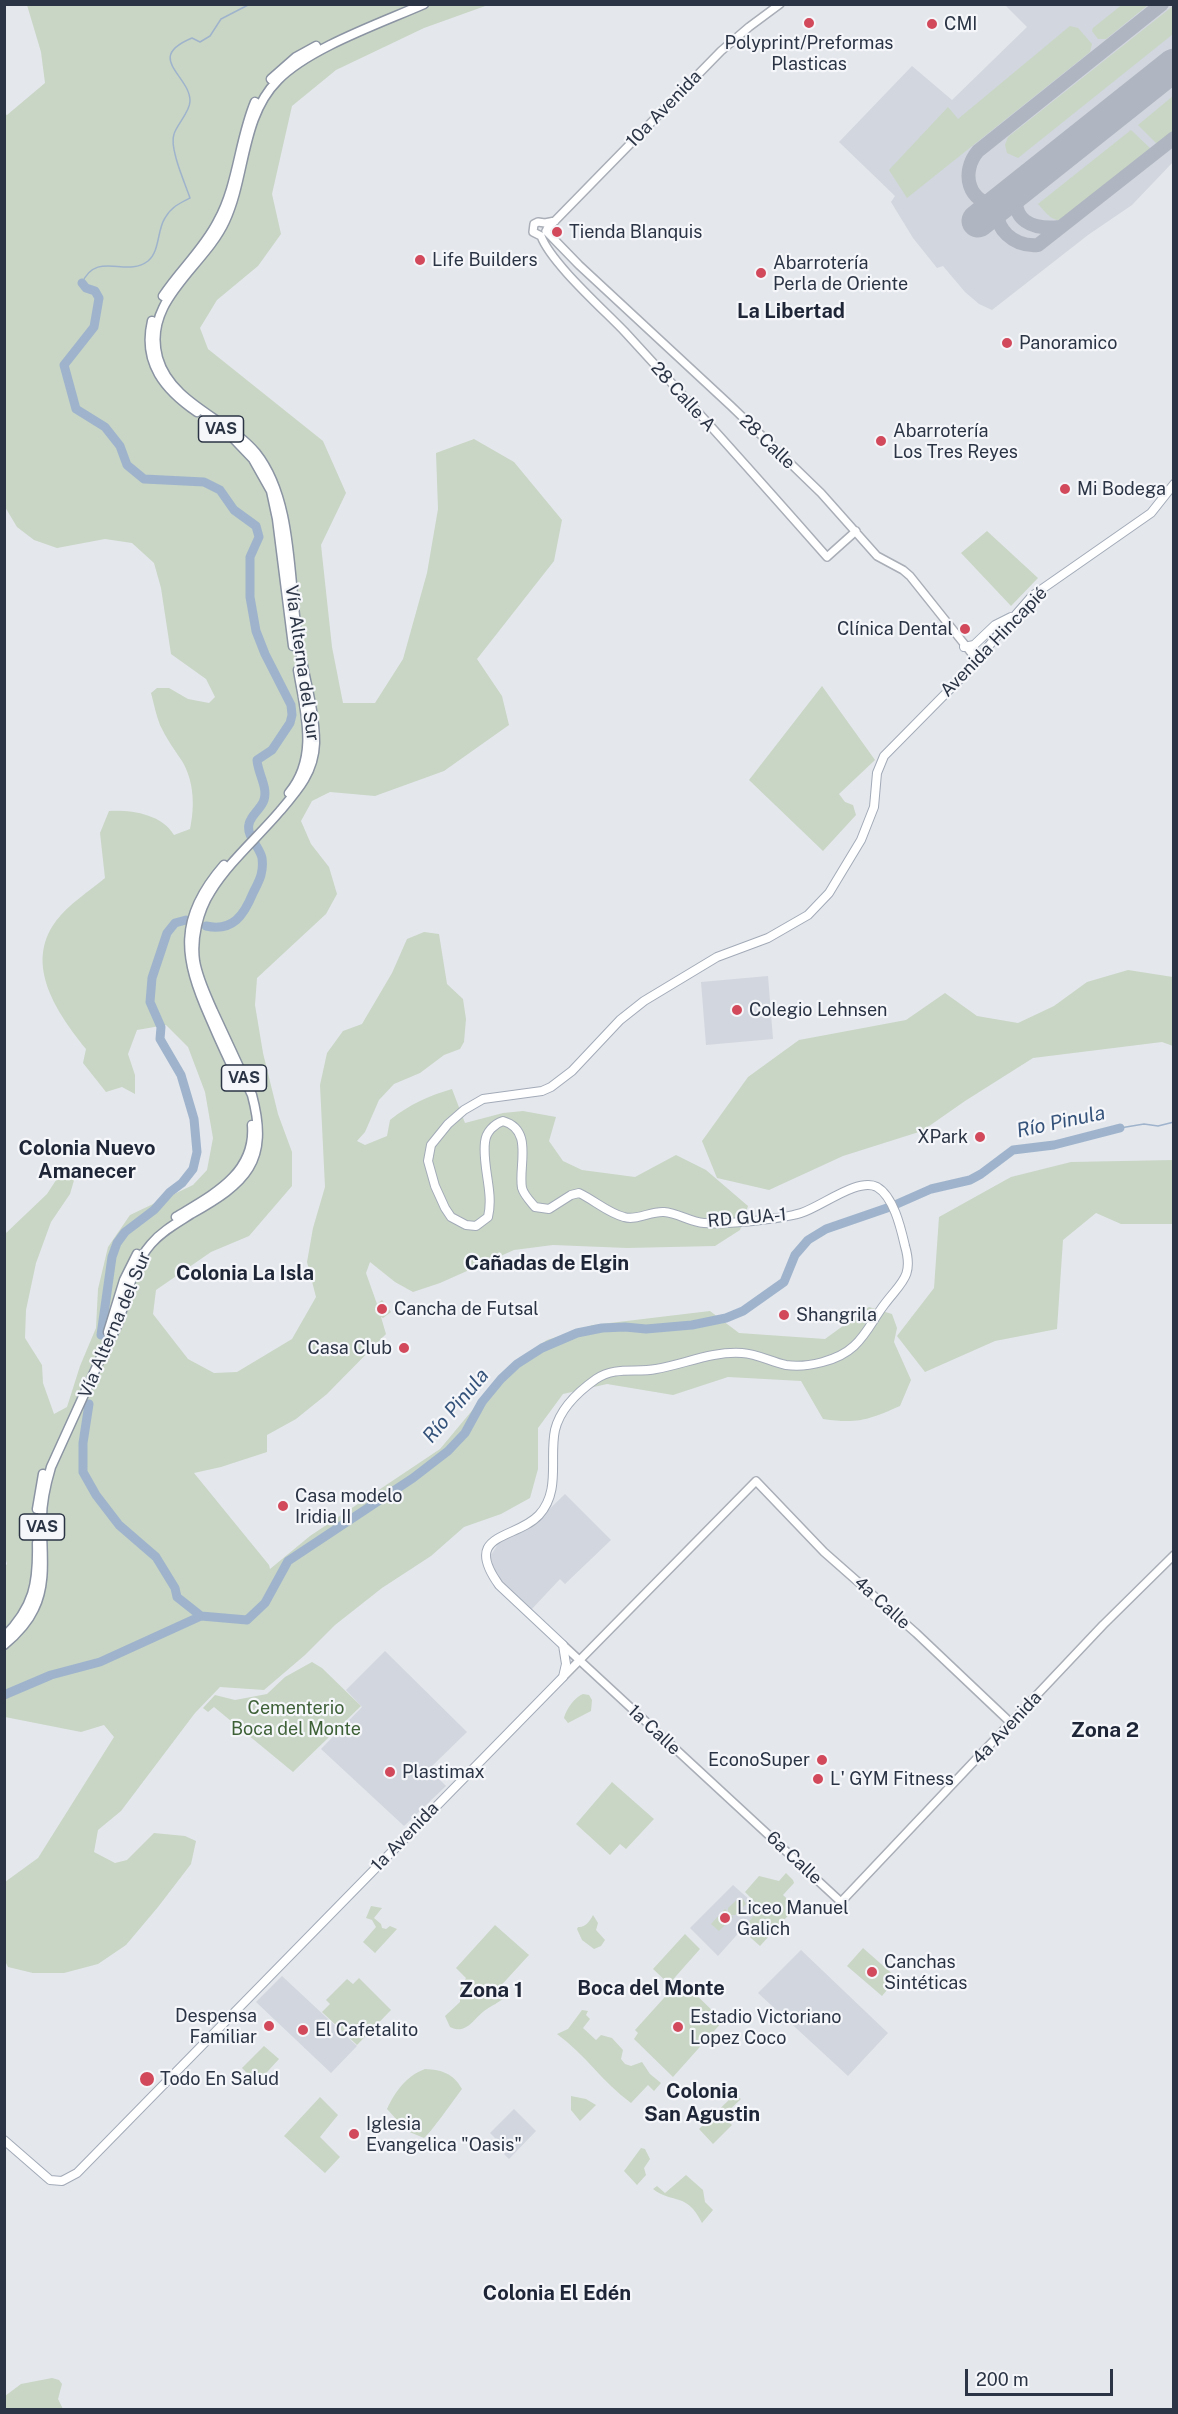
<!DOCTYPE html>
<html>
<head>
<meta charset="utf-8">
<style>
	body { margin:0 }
	#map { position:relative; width:1178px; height:2414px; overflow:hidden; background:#e4e7ec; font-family:"Public Sans",sans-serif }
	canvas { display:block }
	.frame { position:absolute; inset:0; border:6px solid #2b3445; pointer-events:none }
	.scale { position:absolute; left:965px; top:2369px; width:148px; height:27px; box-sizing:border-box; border:3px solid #2b3445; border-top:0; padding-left:8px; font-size:18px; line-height:21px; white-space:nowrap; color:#2b3445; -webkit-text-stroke:4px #f4f6f9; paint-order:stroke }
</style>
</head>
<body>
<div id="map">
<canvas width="1178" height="2414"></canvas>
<div class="frame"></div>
<div class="scale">200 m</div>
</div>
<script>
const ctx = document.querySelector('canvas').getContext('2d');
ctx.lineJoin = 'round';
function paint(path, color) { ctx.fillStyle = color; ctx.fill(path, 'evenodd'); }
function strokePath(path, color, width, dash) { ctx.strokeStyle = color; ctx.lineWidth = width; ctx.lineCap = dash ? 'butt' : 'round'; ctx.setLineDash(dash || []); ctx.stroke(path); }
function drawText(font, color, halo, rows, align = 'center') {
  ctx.font = font + ' "Public Sans",sans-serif'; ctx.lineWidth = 4.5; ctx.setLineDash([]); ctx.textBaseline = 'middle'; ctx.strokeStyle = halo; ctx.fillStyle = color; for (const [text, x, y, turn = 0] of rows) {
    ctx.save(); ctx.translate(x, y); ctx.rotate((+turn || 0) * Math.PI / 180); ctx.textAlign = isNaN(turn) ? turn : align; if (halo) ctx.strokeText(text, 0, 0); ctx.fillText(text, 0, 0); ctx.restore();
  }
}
const built = new Path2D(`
	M1005 5H1173V162L1132 205 1088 235 992 310 979 304 965 292 943 266 937 268 913 238 891 202 895 196 839 142 912 66 952 100 1027 27Z
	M768 976 773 1039 706 1045 701 982Z
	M565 1494 611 1540 565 1584 560 1579 531 1610 499 1578 493 1567 491 1555 500 1541 533 1525Z
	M385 1651 467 1732 429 1769 446 1786 404 1826 321 1749 362 1707 346 1690Z
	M733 1885 760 1909 718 1956 690 1928Z
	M801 1950 888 2033 848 2076 758 1993Z
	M282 1976 357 2046 331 2073 256 2002Z
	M514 2109 536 2131 509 2159 504 2154 507 2150 490 2133Z`);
const green = new Path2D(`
	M1123 4 1148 5 1106 39H1098L1092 31 1093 28Z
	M27 5H488L424 28 336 70 292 106 272 194 281 234 258 266 217 300 200 328 208 349 323 441 346 493 321 545 332 647 343 703H375L403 659 427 573 438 509 436 453 474 439 514 462 562 520 554 561 477 659 502 696 509 725 444 771 375 796 330 792 312 801 301 821 311 844 329 867 337 894 326 914 257 978 255 1005 263 1053 278 1114 292 1152V1186L249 1236 211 1252 156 1290 153 1314 188 1359 214 1373 237 1372 292 1339 316 1297 307 1262 313 1228 325 1187 320 1085 327 1053 343 1031 362 1024 392 973 407 939 424 932 439 934 447 984 463 999 466 1019 464 1042 460 1049 444 1055 420 1073 394 1084 379 1100 365 1132 357 1141 365 1145 387 1136 390 1120C410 1104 428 1096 452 1089L465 1123 503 1113 523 1111 556 1117 549 1141 563 1161 582 1170 635 1177 676 1155 706 1170 748 1206 740 1230 715 1246 627 1248 553 1245 514 1250 440 1283 413 1292 395 1282 370 1262 366 1273 377 1304 382 1300 391 1312 383 1318 381 1317 386 1334 327 1394 296 1419 267 1435V1452L221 1467 194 1473 269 1565 270 1569 310 1536 440 1449 510 1365 547 1340 593 1325 710 1311 739 1333 825 1339 869 1307 892 1314 897 1328 894 1342 911 1380 900 1406C868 1420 858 1424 823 1419L801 1381 728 1377 673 1395 607 1384 563 1394 538 1428V1469L530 1498 501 1514 464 1527 431 1556 382 1588 335 1625 305 1655 264 1690 220 1687 195 1713 121 1811 98 1830 94 1852 115 1863 127 1860 154 1833 185 1836 196 1841 191 1864 158 1907 126 1945 98 1964 64 1973H33L8 1967 4 1959 5 1882 38 1858 114 1737 104 1725 81 1732 5 1717 4 1567 7 1564 5 1557V1234L47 1194 60 1174 75 1177 70 1194 51 1222 36 1263 26 1310 25 1338 42 1365 43 1383 54 1414 67 1407 80 1366 96 1328 98 1289 108 1247 130 1215 193 1185 207 1170 213 1138 205 1092 188 1047 166 1025 137 1030 128 1054 135 1075V1094L122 1087 106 1092 83 1063 86 1049C58 1014 23 965 56 921 69 904 88 892 105 878L100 833 109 811C132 810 161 814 174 835L190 829C195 806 194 781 182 761 174 749 166 738 160 725 156 715 154 704 151 693L157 688H169L188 699 209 703 215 697 206 679 171 654 161 588 154 563 132 543 105 539 57 548 34 540 17 527 5 507V114L7 115 45 83 41 52Z
	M1173 6V34L1018 158 1007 153 1005 145 1008 137Z
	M1070 26 1078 28 1092 44 1090 52 907 198 889 170 948 107 958 119Z
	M1173 96V131L1157 144 1138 125Z
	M1131 130 1151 149 1062 220C1051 222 1045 211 1038 204Z
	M987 531 1038 578 1011 606 961 553Z
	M822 686 875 760 839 794 845 802 853 805 856 815 823 851 749 780Z
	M1128 970 1173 977V1046L1162 1042 1033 1058 965 1101 922 1131 843 1156 769 1190 717 1178 702 1141 748 1077 799 1040 906 1020 945 993 977 1016 1018 1023 1054 1006 1087 982Z
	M1173 1160V1224H1121L1096 1213 1063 1240 1057 1329 995 1341 925 1372 897 1336 934 1288 939 1217 1011 1177 1071 1162Z
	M312 1662 322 1668 361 1706 293 1772 214 1707 208 1712 203 1708 215 1695 235 1700 267 1694 285 1677Z
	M583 1694 589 1695 592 1700 591 1711 568 1723 564 1718C566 1709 575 1697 583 1694Z
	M612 1782 654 1819 626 1849 620 1844 610 1855 576 1824Z
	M786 1873 793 1880 794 1883 783 1895 796 1907 760 1946 742 1930 759 1909 755 1905 757 1904 745 1892 759 1876 779 1881Z
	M739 1898 743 1899 746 1904 735 1915H731L733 1917 719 1931 711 1924 725 1909 728 1912V1908Z
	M371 1906 382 1908 374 1918 381 1924 382 1928 386 1929 390 1926 397 1929 375 1953 363 1942 376 1927 372 1920 366 1918Z
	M593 1915 598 1923 596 1930 605 1940 601 1946 594 1949 582 1940 577 1929 578 1927C585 1928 590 1921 593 1915Z
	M495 1925 529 1955 496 1991 504 1998C498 2003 493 2005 487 2009 474 2017 467 2036 450 2027L445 2016 460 2002V1989L466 1978 456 1968Z
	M685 1934 700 1949 669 1984 653 1969Z
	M863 1948 897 1978 882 1996 847 1966Z
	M359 1978 391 2010 357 2045 322 2012 330 2004 326 2000 347 1979 353 1984Z
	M684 1983 723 2021 673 2077 634 2039 638 2033 635 2030 673 1988 677 1991Z
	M582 2010 588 2011 586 2015 590 2019 583 2028 596 2040 601 2035 612 2038 623 2050 621 2059 625 2064 631 2066 642 2062 650 2074 661 2083 654 2091 648 2085 631 2103C603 2083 585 2054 557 2034L568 2029Z
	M264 2046 279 2059 257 2083 242 2068Z
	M425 2069C442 2070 453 2073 462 2089 456 2097 429 2135 424 2138L407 2131 387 2109C395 2092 406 2076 425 2069Z
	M735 2094 741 2099 723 2116 732 2125 713 2144 699 2129Z
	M571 2096 586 2099 596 2105 580 2121 571 2110Z
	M320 2097 338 2115 320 2137 340 2157 325 2173 284 2136Z
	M641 2148 645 2149 650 2159 644 2168 646 2175 637 2185 624 2171Z
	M686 2175 703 2190 705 2202 713 2210 702 2223C686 2191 674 2205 653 2189L657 2186 665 2193Z
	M52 2378 59 2380 62 2384 58 2399 63 2409H5V2396L21 2384Z`);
const stream = new Path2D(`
	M82 283C97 250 126 278 148 261 160 251 157 230 165 218 171 207 180 203 190 198 185 183 169 148 174 134 177 124 190 112 190 101 190 75 144 58 192 38L200 42 210 36 221 19 250 4
	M1120 1128 1144 1124 1158 1126 1174 1122`);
const river = new Path2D(`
	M82 283 86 288 95 291 99 298 94 327 64 365 76 409 105 427 120 446 127 465 144 479 204 482 220 490 234 510 256 526 259 537 250 557V597L256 631 265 654 291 705 292 715 290 723 272 750 257 760C258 774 268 787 264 800 261 809 251 815 249 824 246 836 260 847 262 858 264 873 259 881 253 893 244 915 233 932 206 926
	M897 1204 931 1189 970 1180 981 1174 1013 1150 1054 1145 1120 1128
	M101 1335 112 1257 117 1243 125 1232 154 1210 170 1192 182 1183 193 1169 197 1152 194 1119 181 1075 160 1039 161 1027 150 1002 152 978 167 933 175 923 186 920
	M89 1404 83 1443V1472L96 1495 119 1525 156 1557 175 1588 177 1597 201 1616
	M4 1695 51 1675 100 1662 201 1616 247 1620 265 1603 288 1561 413 1478 448 1451 465 1433 482 1402 501 1379 517 1364 542 1348 577 1333 602 1328 625 1327 646 1329 692 1325 726 1318 743 1311 784 1282 795 1255 808 1240 826 1229 887 1208`);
const taxiway = new Path2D(`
	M1162 4 978 151C960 172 968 204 998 205 993 229 1014 247 1038 245L1174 138
	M1018 189C1009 221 1033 230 1060 227`);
const runway = new Path2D(`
	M978 221 1174 65`);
const secondary = new Path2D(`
	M547 229 721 51 749 27 780 4
	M546 231 579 265 731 406 821 493 877 556 903 570 910 576 977 660
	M541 236C551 263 603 309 625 332 693 406 761 482 827 557L856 531
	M541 236 533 232 534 224 538 222 545 223 555 221
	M563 1645 841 1902 1103 1625 1174 1555
	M563 1677 756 1481 824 1552 916 1633 1011 1723`);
const primary = new Path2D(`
	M964 647 974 645 995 625 1011 617
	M4 2140 50 2180 62 2181 77 2173 563 1677 566 1664 563 1645 499 1585C461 1532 516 1540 539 1515 561 1491 549 1458 555 1430 560 1409 579 1391 596 1379 615 1366 636 1373 656 1369 685 1364 712 1351 742 1353 758 1354 771 1362 786 1365 807 1368 838 1361 854 1346 867 1334 874 1318 884 1305 901 1282 914 1277 905 1246 901 1229 894 1197 877 1187 858 1177 821 1207 801 1213 781 1219 725 1225 704 1223 690 1222 678 1213 664 1212 651 1211 636 1221 624 1217 608 1213 594 1200 579 1193L571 1195 549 1209 535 1207C530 1201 524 1195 522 1188 518 1166 534 1130 503 1121 494 1124 486 1132 485 1142 482 1167 494 1192 488 1217L476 1226 466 1225 451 1217 445 1208 435 1186 428 1161 431 1145 448 1124 464 1110 483 1099 542 1091 551 1087 572 1071 620 1020 644 1001 717 957 768 938 808 915 829 893 861 840 874 807 877 773 884 756 960 679 1032 596 1151 513 1174 484`);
const trunk = new Path2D(`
	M271 79 296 57 316 46
	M163 296C180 270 204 249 218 221 238 185 239 140 255 102
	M152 321C142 363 165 390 197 412
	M232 437 253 459 271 491 277 519 293 646
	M289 793C319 757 305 712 298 670
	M224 865C177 919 183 957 210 1018 219 1039 229 1061 239 1081
	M176 1217C212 1195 256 1174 252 1125
	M108 1332 124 1280 137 1254
	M37 1509 43 1474
	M4 1637C34 1607 38 1583 37 1543
	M4 1645C16 1635 27 1624 34 1609 48 1581 41 1548 42 1518 42 1500 46 1484 51 1467 68 1430 85 1393 102 1355 107 1344 114 1334 118 1323 128 1295 131 1267 151 1244 162 1231 177 1223 191 1214 246 1183 270 1162 252 1095 239 1067 226 1039 213 1011 206 995 198 979 195 961 192 939 198 911 211 891 229 862 257 838 280 811 298 790 314 772 315 743 315 711 304 676 299 645 288 586 295 502 256 453 228 419 171 404 158 358 142 300 204 267 225 221 246 176 241 117 278 80 309 48 381 23 424 4`);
const markers = [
	[809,23,6,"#d1495b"],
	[932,24,6,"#d1495b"],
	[557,232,6,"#d1495b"],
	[420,260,6,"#d1495b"],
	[761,273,6,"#d1495b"],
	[1007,343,6,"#d1495b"],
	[881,441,6,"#d1495b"],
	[1065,489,6,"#d1495b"],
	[965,629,6,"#d1495b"],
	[737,1010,6,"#d1495b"],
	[980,1137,6,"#d1495b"],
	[382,1309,6,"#d1495b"],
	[784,1315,6,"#d1495b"],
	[404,1348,6,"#d1495b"],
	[283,1506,6,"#d1495b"],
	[822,1760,6,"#d1495b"],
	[390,1772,6,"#d1495b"],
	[818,1779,6,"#d1495b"],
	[725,1918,6,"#d1495b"],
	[872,1972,6,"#d1495b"],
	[269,2026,6,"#d1495b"],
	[678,2027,6,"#d1495b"],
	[303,2030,6,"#d1495b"],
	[147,2079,8,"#d1495b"],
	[354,2134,6,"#d1495b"]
];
const shields = [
	[221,429,45],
	[244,1078,45],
	[42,1527,45]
];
const shieldNames = [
	["VAS",221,429],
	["VAS",244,1078],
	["VAS",42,1527]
];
const poiNames = [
	["CMI",944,24],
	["Polyprint/Preformas",809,43,"center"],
	["Plasticas",809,64,"center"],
	["Tienda Blanquis",569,232],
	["Life Builders",432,260],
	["Abarrotería",773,263],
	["Perla de Oriente",773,284],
	["Panoramico",1019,343],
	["Abarrotería",893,431],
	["Los Tres Reyes",893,452],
	["Mi Bodega",1077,489],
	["Clínica Dental",953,629,"right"],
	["Colegio Lehnsen",749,1010],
	["XPark",968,1137,"right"],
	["Cancha de Futsal",394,1309],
	["Shangrila",796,1315],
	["Casa Club",392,1348,"right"],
	["Casa modelo",295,1496],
	["Iridia II",295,1517],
	["EconoSuper",810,1760,"right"],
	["Plastimax",402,1772],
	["L' GYM Fitness",830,1779],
	["Liceo Manuel",737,1908],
	["Galich",737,1929],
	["Canchas",884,1962],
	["Sintéticas",884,1983],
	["Despensa",257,2016,"right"],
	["Familiar",257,2037,"right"],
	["Estadio Victoriano",690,2017],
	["Lopez Coco",690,2038],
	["El Cafetalito",315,2030],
	["Todo En Salud",160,2079],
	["Iglesia",366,2124],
	["Evangelica \"Oasis\"",366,2145]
];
const streetNames = [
	["10a Avenida",664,109,-46],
	["28 Calle A",683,397,48],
	["28 Calle",767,442,44],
	["Avenida Hincapié",994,642,-46],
	["Vía Alterna del Sur",302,663,82],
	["RD GUA-1",747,1218,-5],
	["Vía Alterna del Sur",115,1325,-67],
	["4a Calle",882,1603,42],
	["4a Avenida",1007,1728,-47],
	["1a Calle",654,1730,43],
	["1a Avenida",405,1837,-46],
	["6a Calle",794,1858,43]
];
const parkNames = [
	["Cementerio",296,1708],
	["Boca del Monte",296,1729]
];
const neighbourhoodNames = [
	["La Libertad",791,312],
	["Colonia Nuevo",87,1149],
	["Amanecer",87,1172],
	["Cañadas de Elgin",547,1264],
	["Colonia La Isla",245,1274],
	["Boca del Monte",651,1989],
	["Colonia",702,2092],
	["San Agustin",702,2115],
	["Colonia El Edén",557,2294]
];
const waterNames = [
	["Río Pinula",1061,1122,-12],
	["Río Pinula",456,1406,-50]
];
const quarterNames = [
	["Zona 2",1105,1731],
	["Zona 1",491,1991]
];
paint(built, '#d2d6de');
paint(green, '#c9d6c5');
strokePath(stream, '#9fb4cc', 1.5);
strokePath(river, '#9fb4cc', 9);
strokePath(taxiway, '#b0b6c1', 14);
strokePath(runway, '#b0b6c1', 33);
strokePath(secondary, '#a9aeb7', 10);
strokePath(primary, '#a3abb8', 10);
strokePath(trunk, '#8b94a3', 11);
strokePath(secondary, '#fff', 7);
strokePath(primary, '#fff', 8);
strokePath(trunk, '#fff', 8);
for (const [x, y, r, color] of markers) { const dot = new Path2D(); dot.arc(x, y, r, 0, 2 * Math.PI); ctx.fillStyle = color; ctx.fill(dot); strokePath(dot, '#f4f6f9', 2); }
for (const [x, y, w] of shields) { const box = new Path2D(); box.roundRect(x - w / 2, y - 13, w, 26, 4.5); ctx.fillStyle = '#f4f6f9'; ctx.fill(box); strokePath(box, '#2b3445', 1.5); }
drawText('bold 16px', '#2b3445', null, shieldNames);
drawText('18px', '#2b3445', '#f4f6f9', poiNames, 'left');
drawText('18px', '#2b3445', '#f4f6f9', streetNames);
drawText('18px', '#3f6138', '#f4f6f9', parkNames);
drawText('bold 20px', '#1d2536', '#f4f6f9', neighbourhoodNames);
drawText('italic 20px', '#34527a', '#f4f6f9', waterNames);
drawText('bold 21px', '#1d2536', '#f4f6f9', quarterNames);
</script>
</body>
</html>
